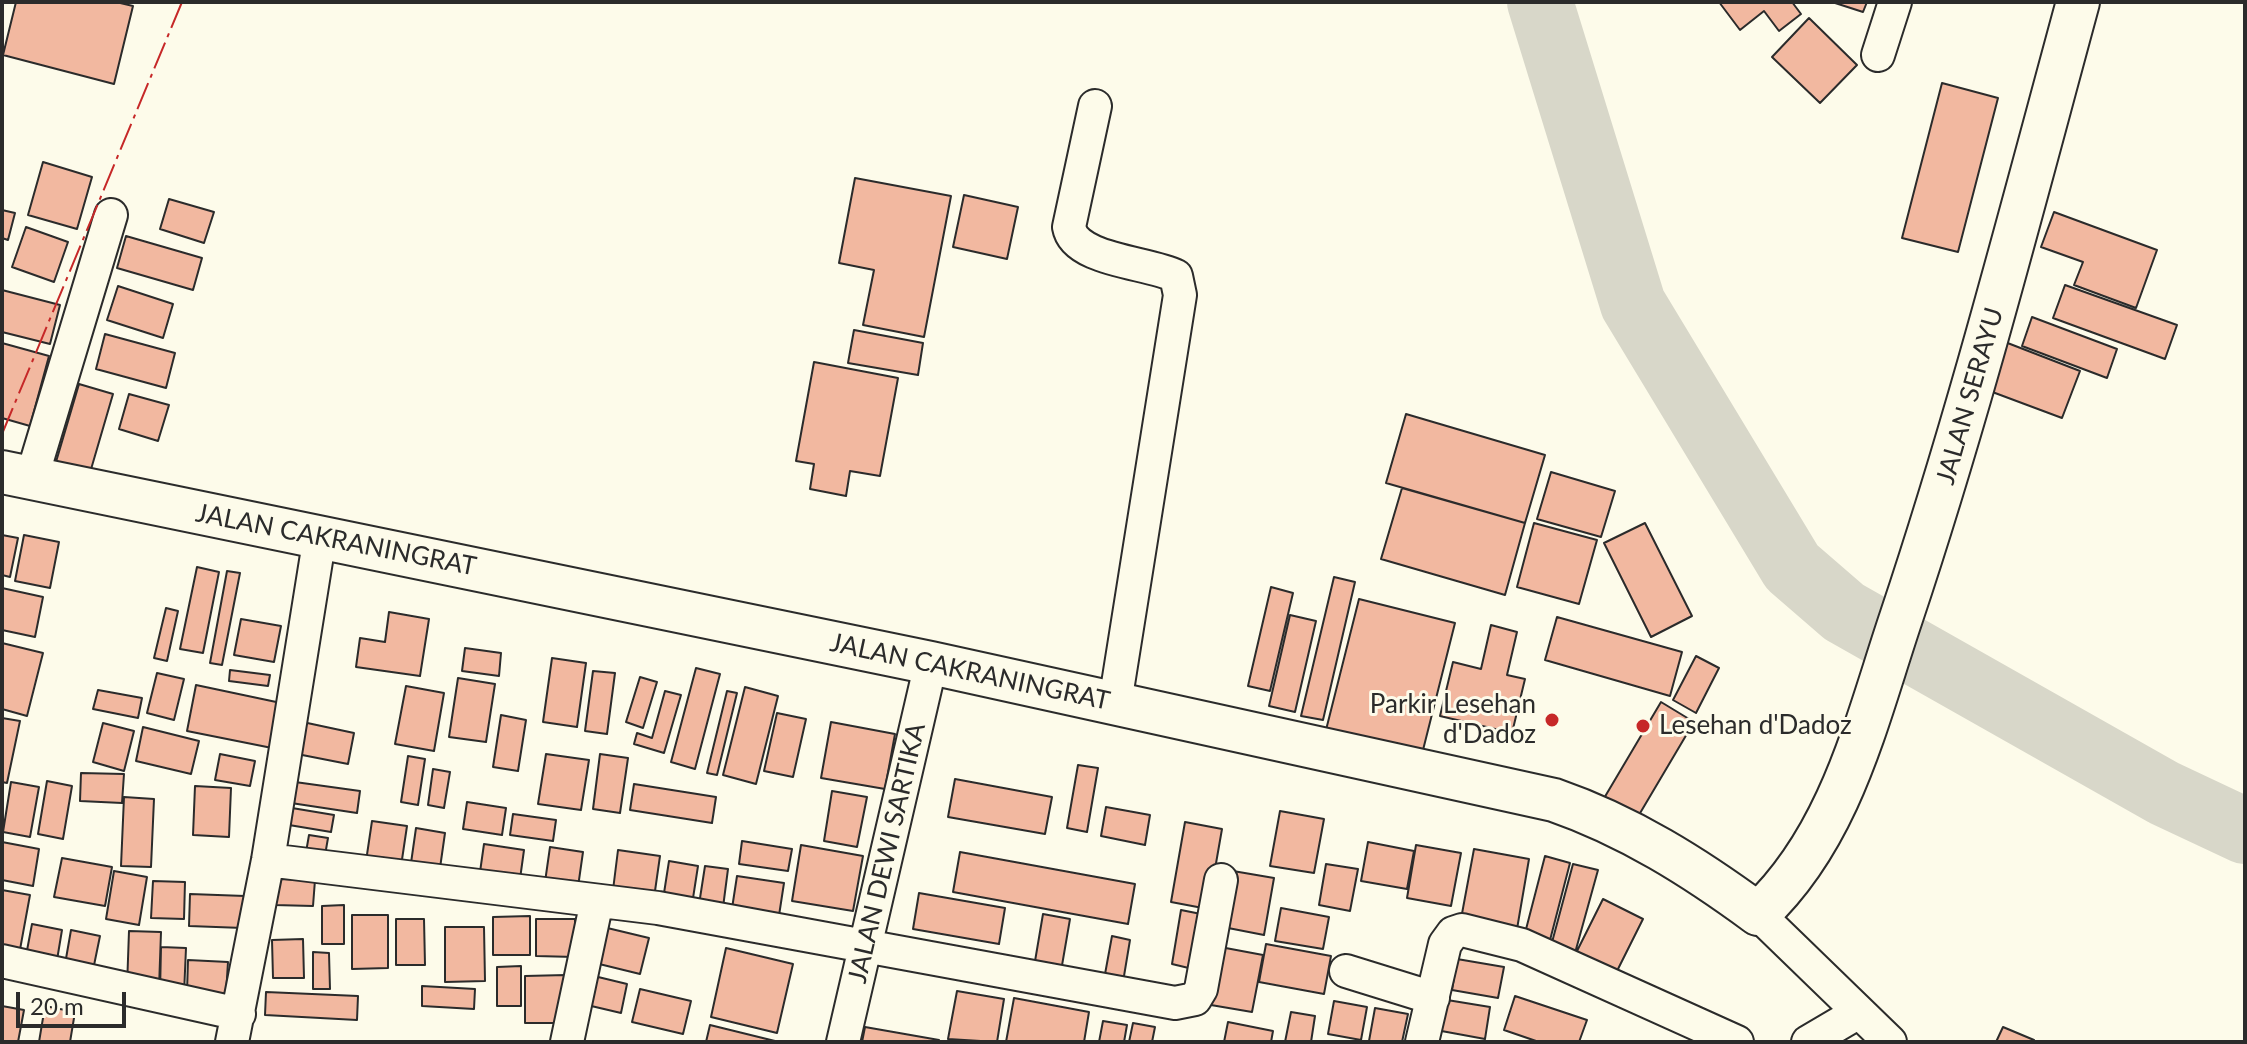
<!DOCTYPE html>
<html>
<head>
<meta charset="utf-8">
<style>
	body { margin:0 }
	#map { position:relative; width:2247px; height:1044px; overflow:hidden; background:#fdfbea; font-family:Lato,sans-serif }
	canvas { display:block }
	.frame { position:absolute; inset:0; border:4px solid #2b2b2b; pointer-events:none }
	.scale { position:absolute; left:16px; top:992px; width:110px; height:36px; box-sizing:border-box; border:4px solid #2b2b2b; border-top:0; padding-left:10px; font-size:24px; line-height:28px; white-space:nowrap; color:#2b2b2b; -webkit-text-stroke:6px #fdfbea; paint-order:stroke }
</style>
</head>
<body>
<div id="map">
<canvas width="2247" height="1044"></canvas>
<div class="frame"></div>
<div class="scale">20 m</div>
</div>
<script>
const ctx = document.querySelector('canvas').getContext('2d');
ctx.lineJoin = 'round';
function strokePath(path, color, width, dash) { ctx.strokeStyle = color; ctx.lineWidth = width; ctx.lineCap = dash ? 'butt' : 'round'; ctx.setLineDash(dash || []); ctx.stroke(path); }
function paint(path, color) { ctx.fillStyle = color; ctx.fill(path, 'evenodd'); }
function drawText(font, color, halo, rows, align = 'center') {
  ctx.font = font + ' Lato,sans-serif'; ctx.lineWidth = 6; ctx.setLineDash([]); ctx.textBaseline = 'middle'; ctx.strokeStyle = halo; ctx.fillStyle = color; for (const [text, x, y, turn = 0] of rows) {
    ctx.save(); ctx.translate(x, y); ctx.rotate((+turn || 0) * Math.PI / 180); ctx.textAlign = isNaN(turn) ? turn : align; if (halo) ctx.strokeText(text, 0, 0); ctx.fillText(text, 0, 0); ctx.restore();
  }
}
const river = new Path2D(`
	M1540 2 1633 304 1792 567 1844 612 2164 793 2245 831`);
const building = new Path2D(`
	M16 2H116L133 6 114 84 3 55Z
	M1719 2H1792L1801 14 1779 31 1764 11 1740 30Z
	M1832 2H1867L1863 12Z
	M1809 18 1857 65 1820 103 1772 57Z
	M1942 83 1998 98 1958 252 1902 238Z
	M43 162 92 177 77 229 28 215Z
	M855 178 951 196 924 337 863 325 874 270 839 263Z
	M964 195 1018 207 1007 259 953 247Z
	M169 199 214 212 204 243 160 229Z
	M2 210 15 213 8 240 2 238Z
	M2054 212 2157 250 2136 308 2074 285 2083 262 2041 247Z
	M26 227 68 242 54 282 12 267Z
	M126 236 202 258 193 290 117 268Z
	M2065 285 2177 325 2165 359 2053 318Z
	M118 286 173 304 163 338 107 320Z
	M2 290 60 305 50 344 2 332Z
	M2032 317 2117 349 2107 378 2022 346Z
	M854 330 923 343 918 375 848 363Z
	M105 334 175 353 166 388 96 369Z
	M2005 342 2080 371 2062 418 1987 390Z
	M2 343 49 356 30 426 2 418Z
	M814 362 898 378 880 476 850 471 846 496 810 489 814 464 796 461Z
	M79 384 113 394 87 483 53 472Z
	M129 394 169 405 158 441 119 429Z
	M1406 414 1545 455 1525 523 1386 483Z
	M1551 472 1615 491 1601 537 1537 519Z
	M1402 488 1525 523 1505 595 1381 559Z
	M1534 523 1597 540 1579 604 1517 587Z
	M1645 523 1692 616 1651 637 1604 543Z
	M2 535 18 538 10 577 2 575Z
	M24 535 59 542 50 588 15 581Z
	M197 567 219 572 203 653 180 649Z
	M227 571 240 573 222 665 210 663Z
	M1334 577 1355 582 1323 720 1301 716Z
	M1271 587 1293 593 1270 691 1248 686Z
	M2 588 43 597 35 637 2 630Z
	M1359 599 1455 623 1422 754 1326 730Z
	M166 608 178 611 167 661 154 658Z
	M389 612 429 619 420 676 356 667 360 638 385 642Z
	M1290 615 1316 621 1295 712 1269 706Z
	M1557 617 1682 652 1670 696 1545 660Z
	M241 619 281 626 274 662 234 655Z
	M1491 625 1517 632 1507 675 1525 679 1512 733 1440 716 1453 662 1481 669Z
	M2 643 43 653 27 716 2 709Z
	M465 648 501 653 499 676 462 671Z
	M1696 656 1719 668 1696 713 1673 700Z
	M552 658 586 663 577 727 543 722Z
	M696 668 720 674 695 769 671 762Z
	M230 670 270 675 268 686 229 681Z
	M593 671 615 673 607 734 585 731Z
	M157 673 184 679 174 720 147 713Z
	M640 677 657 682 643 728 626 722Z
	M458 678 495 684 486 742 449 737Z
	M196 685 281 703 272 748 187 731Z
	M406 686 444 693 434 751 395 744Z
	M745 687 778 696 756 784 723 775Z
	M98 690 142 698 138 718 93 709Z
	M665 691 681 695 664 753 634 744 637 733 652 738Z
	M727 691 737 693 717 775 707 773Z
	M1661 702 1694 722 1633 825 1600 805Z
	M777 713 806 719 793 777 764 771Z
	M501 715 526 720 518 771 493 767Z
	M2 718 20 721 7 783 2 782Z
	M298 721 354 733 348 764 292 753Z
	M831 722 895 734 885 789 821 778Z
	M103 723 134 731 124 771 93 762Z
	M143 727 199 741 191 774 136 761Z
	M220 754 255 761 250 786 215 780Z
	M546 754 589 760 581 810 538 804Z
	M600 754 628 758 620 813 593 809Z
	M408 756 425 759 418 805 401 802Z
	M1078 765 1098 768 1087 832 1067 828Z
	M433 769 450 772 444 808 428 805Z
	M81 773 124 774 122 803 80 801Z
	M955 779 1052 797 1045 834 948 817Z
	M47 781 72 786 63 839 38 834Z
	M11 782 39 787 30 837 3 832Z
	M295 782 360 791 357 813 291 803Z
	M634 784 716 797 712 823 630 810Z
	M195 786 231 788 229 837 193 835Z
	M832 791 867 797 857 847 824 841Z
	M124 797 154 799 151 867 121 866Z
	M467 802 506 808 502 835 463 829Z
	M1106 807 1150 815 1145 845 1101 836Z
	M292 808 334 815 331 832 289 825Z
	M1280 811 1324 819 1314 873 1270 866Z
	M513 814 556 820 553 841 510 835Z
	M372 821 407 826 400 873 365 868Z
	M1185 822 1222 829 1208 909 1171 902Z
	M416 828 445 833 439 875 410 870Z
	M309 835 328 838 324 861 305 858Z
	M742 841 792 849 788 871 739 864Z
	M2 842 39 849 33 886 2 880Z
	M1368 842 1414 851 1407 889 1361 881Z
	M484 844 524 850 520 879 480 872Z
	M801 845 863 856 853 911 792 901Z
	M1416 845 1461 853 1451 906 1407 898Z
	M550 847 583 852 577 894 544 889Z
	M1474 849 1529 859 1517 929 1461 919Z
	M618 850 660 856 653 905 612 898Z
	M960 852 1135 884 1128 924 953 892Z
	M1545 856 1570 863 1549 944 1524 937Z
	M62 858 112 867 105 906 54 897Z
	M669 861 698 866 691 911 662 906Z
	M1326 864 1358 869 1350 911 1319 905Z
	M1573 864 1598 870 1575 953 1551 946Z
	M705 866 728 869 722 915 698 911Z
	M114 871 147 877 139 925 106 919Z
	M1233 871 1274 878 1264 935 1223 927Z
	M737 876 784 883 778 922 731 915Z
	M275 879 315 880 313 906 274 905Z
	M153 881 185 882 184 919 151 918Z
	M2 890 30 895 19 955 2 953Z
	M919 893 1005 908 999 944 913 929Z
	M190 894 245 896 243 928 189 926Z
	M1603 899 1643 919 1614 977 1574 957Z
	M344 905V944H322V906Z
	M1281 908 1329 917 1323 949 1275 941Z
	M1181 910 1206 915 1197 970 1172 964Z
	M1043 914 1070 919 1060 977 1033 973Z
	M352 915H388V968L352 969Z
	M530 916V955H493V917Z
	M396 919H424L425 965H396Z
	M536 919H575V957L536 956Z
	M32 924 62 930 56 966 25 961Z
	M599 926 649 938 640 974 591 962Z
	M445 927H484L485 981 445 982Z
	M71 930 100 936 92 975 64 970Z
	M129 931 161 932 159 988 127 987Z
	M1112 936 1130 940 1122 988 1103 985Z
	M303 939 304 978H273L272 940Z
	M1266 944 1331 956 1324 994 1259 982Z
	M1215 946 1263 955 1252 1012 1205 1004Z
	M161 947 186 948 184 994 160 993Z
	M726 948 793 964 777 1033 711 1017Z
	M313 952 329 953 330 989H313Z
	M1457 959 1504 967 1498 998 1452 990Z
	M188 960 228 962 226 994 187 992Z
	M521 966V1006H497V967Z
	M566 975 567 1023H525V976Z
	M594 976 627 984 621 1013 587 1005Z
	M422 986 475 989 474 1009 422 1006Z
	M640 989 691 1001 683 1034 632 1022Z
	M957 991 1004 999 997 1042 948 1039Z
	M266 992 358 996 357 1020 265 1015Z
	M1515 996 1587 1020 1579 1042H1539L1504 1030Z
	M1014 998 1089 1012 1084 1042H1006Z
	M1441 999 1490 1007 1485 1039 1436 1030Z
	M1334 1001 1367 1007 1361 1040 1328 1034Z
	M2 1006 24 1010 18 1042H2Z
	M45 1006 75 1012 70 1042H39Z
	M1375 1008 1408 1014 1402 1042 1369 1041Z
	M1291 1012 1315 1016 1311 1042H1285Z
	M1103 1021 1127 1025 1124 1042H1099Z
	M1228 1022 1273 1031 1271 1042H1224Z
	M1133 1023 1155 1027 1152 1042H1129Z
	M710 1025 779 1042H706Z
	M865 1027 939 1040V1042H862Z
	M2003 1027 2034 1040V1042H1996Z`);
const minor = new Path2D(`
	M1878 55 1895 2
	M1095 106 1069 227C1075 261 1149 262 1176 276L1180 295 1115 703
	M31 480 111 215
	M268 860 658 908 1175 1003 1195 999 1201 989 1221 880
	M1758 914 1890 1042
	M2 961 239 1014
	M1346 971 1433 998
	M232 1042 268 860 320 536
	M567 1042 597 901
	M843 1042 931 663
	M1422 1042 1445 944 1453 933 1462 930 1522 945 1737 1042
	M1808 1042 1859 1012`);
const tertiary = new Path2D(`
	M2 472 931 663 1554 800C1629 826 1694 867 1758 914 1841 836 1866 722 1901 618 1969 415 2022 208 2078 2`);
const power = new Path2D(`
	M2 434 182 2`);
const markers = [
	[1552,720,8,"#c62828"],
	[1643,726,8,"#c62828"]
];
const streetNames = [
	["JALAN SERAYU",1970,396,-74],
	["JALAN CAKRANINGRAT",336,540,11],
	["JALAN CAKRANINGRAT",970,672,12],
	["JALAN DEWI SARTIKA",887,853,-77]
];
const poiNames = [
	["Parkir Lesehan",1536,705],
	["d'Dadoz",1536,735],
	["Lesehan d'Dadoz",1659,726,"left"]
];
strokePath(river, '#d8d7c9', 66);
paint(building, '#f2b8a0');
strokePath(building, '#2b2b2b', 2);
strokePath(minor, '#2b2b2b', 36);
strokePath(tertiary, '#2b2b2b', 46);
strokePath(minor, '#fdfbea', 32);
strokePath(tertiary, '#fdfbea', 42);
strokePath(power, '#c62828', 2, [28, 6, 4, 6]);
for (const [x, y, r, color] of markers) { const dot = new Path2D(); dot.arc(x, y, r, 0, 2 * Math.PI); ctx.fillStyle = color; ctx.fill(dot); strokePath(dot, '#fdfbea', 3); }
drawText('26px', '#2b2b2b', '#fdfbea', streetNames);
drawText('26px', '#2b2b2b', '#fdfbea', poiNames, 'right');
</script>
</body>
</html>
